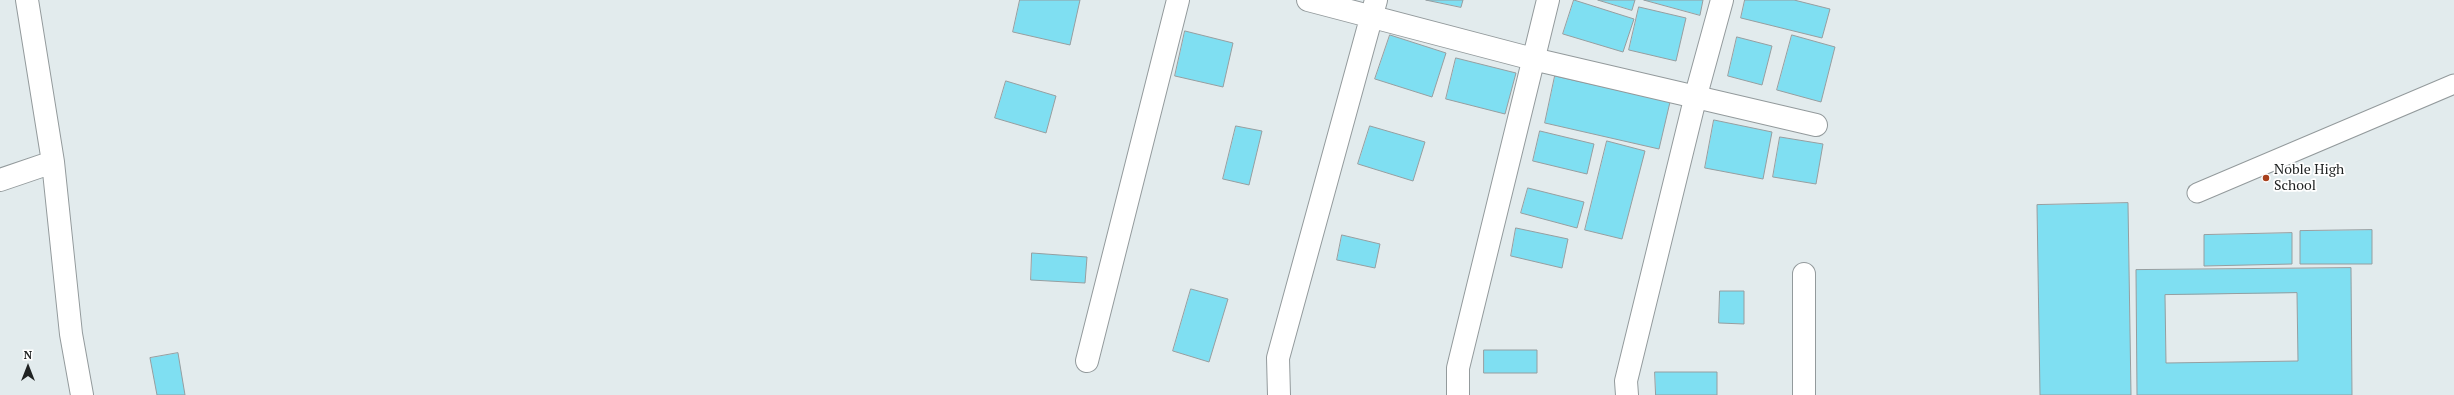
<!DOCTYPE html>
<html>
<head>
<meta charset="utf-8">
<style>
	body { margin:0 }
	#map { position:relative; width:2454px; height:395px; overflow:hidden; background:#e2ebed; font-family:"PT Serif",serif }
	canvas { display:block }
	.north { position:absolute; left:8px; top:347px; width:40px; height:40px; -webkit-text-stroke:3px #fff; paint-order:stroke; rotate:0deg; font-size:11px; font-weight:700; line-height:16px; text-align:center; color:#202323 }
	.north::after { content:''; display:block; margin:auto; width:14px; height:18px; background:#202323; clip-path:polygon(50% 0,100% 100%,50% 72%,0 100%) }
</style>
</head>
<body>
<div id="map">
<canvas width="2454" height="395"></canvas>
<div class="north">N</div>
</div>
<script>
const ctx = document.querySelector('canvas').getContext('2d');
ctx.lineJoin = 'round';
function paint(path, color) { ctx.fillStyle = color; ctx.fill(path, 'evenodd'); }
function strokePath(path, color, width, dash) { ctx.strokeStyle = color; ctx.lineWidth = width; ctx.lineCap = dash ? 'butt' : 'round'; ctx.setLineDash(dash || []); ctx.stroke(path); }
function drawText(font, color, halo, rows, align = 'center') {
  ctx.font = font + ' "PT Serif",serif'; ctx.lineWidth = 3.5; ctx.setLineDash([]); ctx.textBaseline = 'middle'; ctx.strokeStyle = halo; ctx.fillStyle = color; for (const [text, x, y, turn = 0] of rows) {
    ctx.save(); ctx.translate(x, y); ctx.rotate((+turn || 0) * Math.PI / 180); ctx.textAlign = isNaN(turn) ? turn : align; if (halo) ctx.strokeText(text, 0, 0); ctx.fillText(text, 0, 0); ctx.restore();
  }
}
const building = new Path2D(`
	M1020 0H1080L1070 45 1013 32Z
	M1426 0H1463L1461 7Z
	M1574 0 1634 19 1623 52 1563 34Z
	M1598 0H1635L1632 10Z
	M1644 0H1703L1700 15Z
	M1745 0H1794L1830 9 1822 38 1741 18Z
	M1639 7 1686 18 1676 61 1629 50Z
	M1185 31 1233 43 1223 87 1175 76Z
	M1390 35 1446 53 1432 97 1375 79Z
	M1792 35 1835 47 1821 102 1777 90Z
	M1737 37 1772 46 1762 85 1728 76Z
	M1456 58 1516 73 1505 114 1446 99Z
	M1555 76 1670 102 1659 149 1545 123Z
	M1006 81 1056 96 1046 133 995 118Z
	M1714 120 1772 132 1763 179 1705 168Z
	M1236 126 1262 131 1249 185 1223 179Z
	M1370 126 1425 142 1413 181 1358 164Z
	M1540 131 1594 144 1587 174 1533 161Z
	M1780 137 1823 144 1816 184 1773 177Z
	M1607 141 1645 151 1622 239 1585 230Z
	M1528 188 1584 202 1577 228 1521 213Z
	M2128 203 2131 395H2040L2037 205Z
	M1516 228 1568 239 1562 268 1511 256Z
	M2372 230V264H2300V231Z
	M2292 233V264L2204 266V235Z
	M1342 235 1380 244 1375 268 1337 260Z
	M1032 253 1087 257 1085 283 1031 280Z
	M2351 268 2352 395H2137L2136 270ZM2297 293 2298 361 2166 363 2165 295Z
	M1191 289 1228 299 1209 362 1173 351Z
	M1720 291H1744V324L1719 323Z
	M1484 350H1537V373H1484Z
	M178 353 185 395H157L150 358Z
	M1655 372H1717V395H1656Z`);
const service = new Path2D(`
	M2197 193 2454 84`);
const minor = new Path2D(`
	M27 0 53 162 71 334 82 395
	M1308 0 1533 59 1816 125
	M0 180 53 162
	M1804 274V395
	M1087 361 1178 0
	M1279 395 1278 358 1376 0
	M1458 395V368L1548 0
	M1627 395 1626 381 1696 95 1722 0`);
const markers = [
	[2266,178,4,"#a8411d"]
];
const poiNames = [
	["Noble High",2274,170],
	["School",2274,186]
];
paint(building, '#7fdff2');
strokePath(building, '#969ea0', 1);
strokePath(service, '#939a9c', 21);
strokePath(minor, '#939a9c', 24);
strokePath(service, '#fff', 19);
strokePath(minor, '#fff', 22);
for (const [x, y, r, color] of markers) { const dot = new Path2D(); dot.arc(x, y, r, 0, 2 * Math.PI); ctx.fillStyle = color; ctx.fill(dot); strokePath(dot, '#fff', 1.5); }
drawText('14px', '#202323', '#fff', poiNames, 'left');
</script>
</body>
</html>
